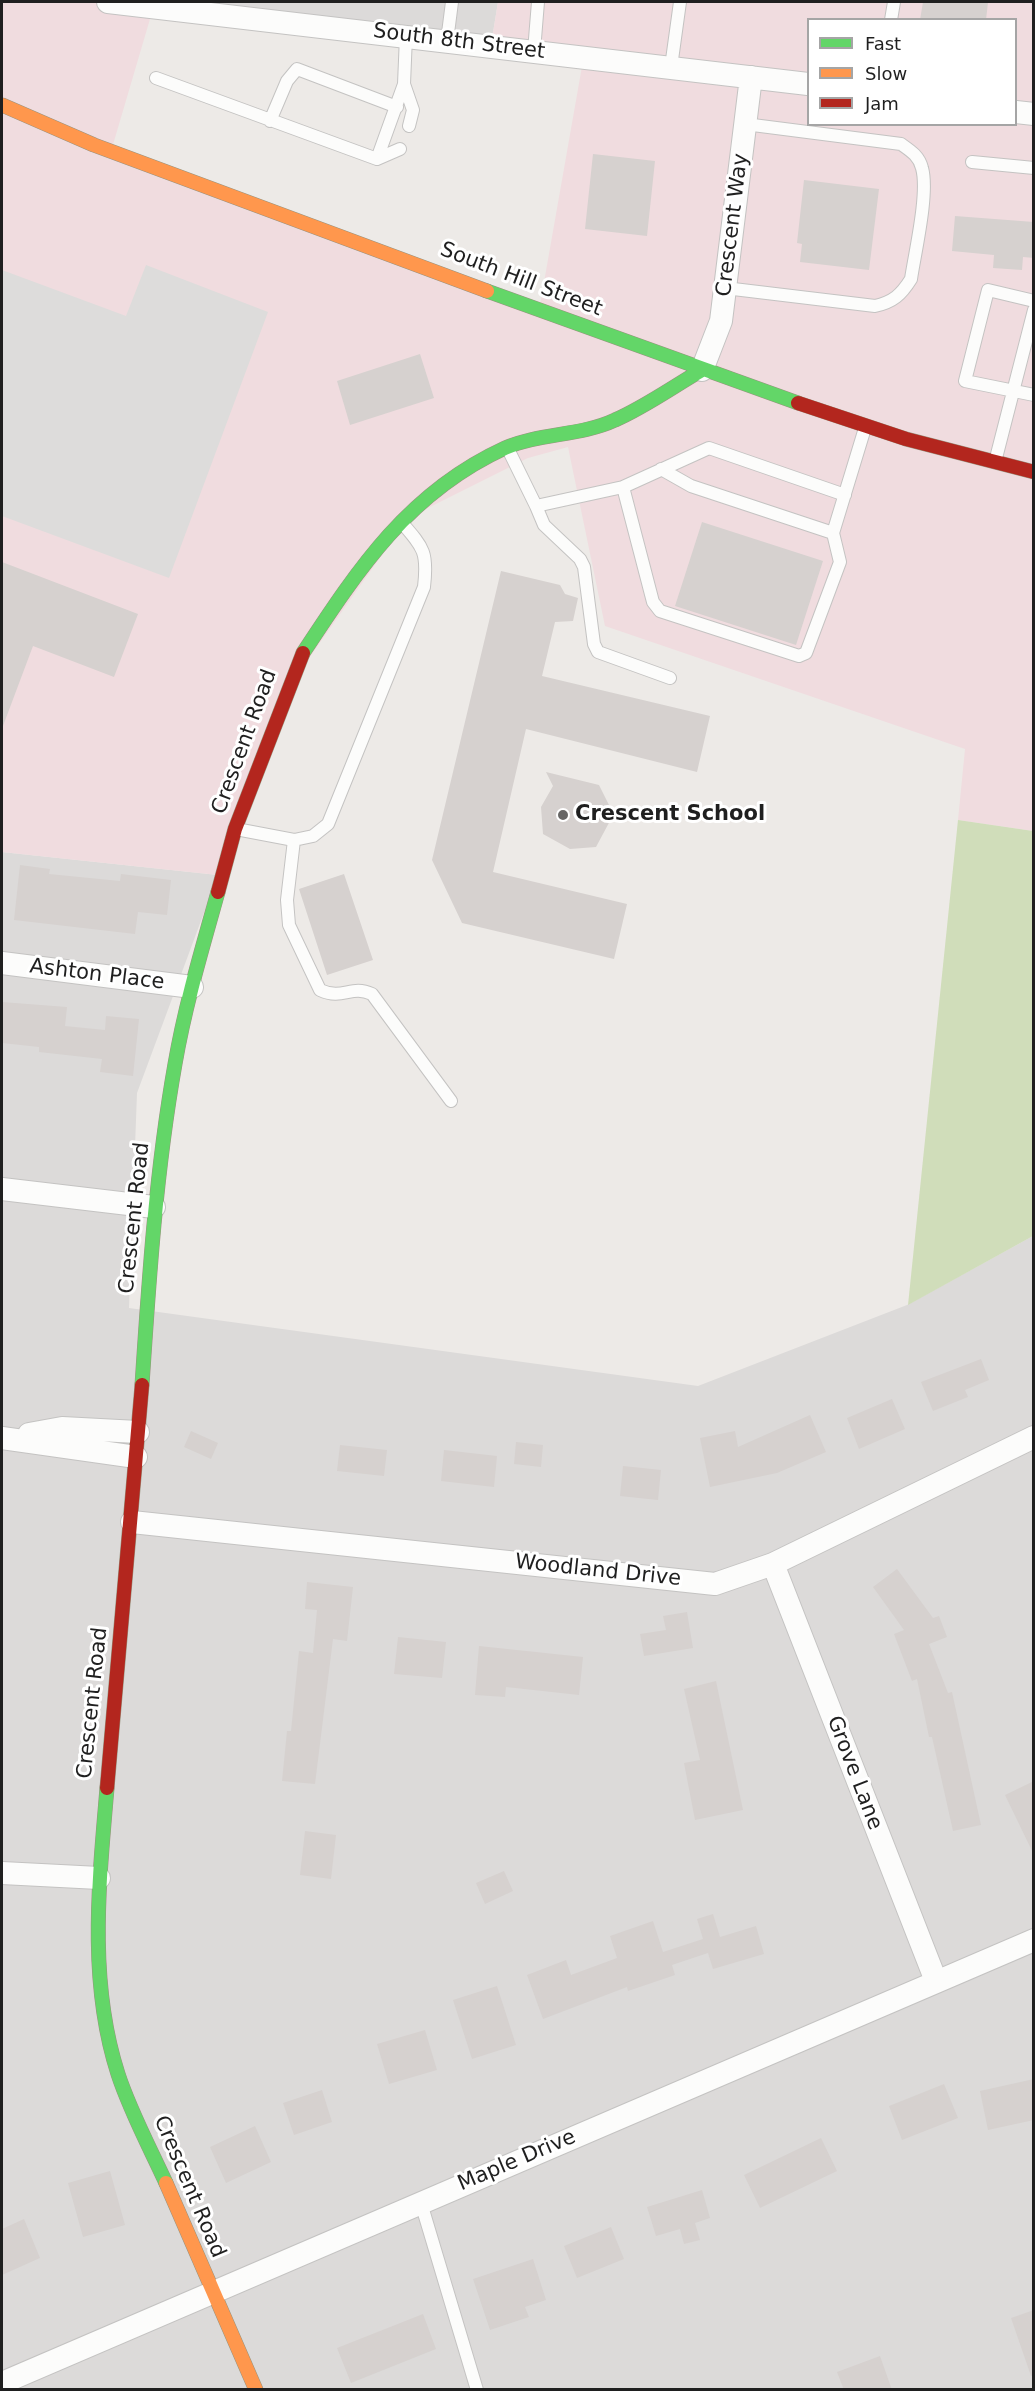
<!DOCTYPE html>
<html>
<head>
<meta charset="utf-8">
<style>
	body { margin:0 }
	#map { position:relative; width:1035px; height:2391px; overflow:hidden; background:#edeae7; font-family:"DejaVu Sans",sans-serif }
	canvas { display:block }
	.frame { position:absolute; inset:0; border:3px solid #1f1f1f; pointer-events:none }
	.legend { position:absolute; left:807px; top:18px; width:210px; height:108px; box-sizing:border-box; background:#fff; border:2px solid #a5a5a5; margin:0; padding:8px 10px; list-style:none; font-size:18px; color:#1f1f1f }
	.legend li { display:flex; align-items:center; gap:12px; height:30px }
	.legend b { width:30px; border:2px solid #a5a5a5 }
</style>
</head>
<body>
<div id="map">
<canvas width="1035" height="2391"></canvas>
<div class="frame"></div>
<ul class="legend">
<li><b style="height:8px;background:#63d668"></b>Fast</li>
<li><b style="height:8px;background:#ff974d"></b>Slow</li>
<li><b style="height:8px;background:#b3261e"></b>Jam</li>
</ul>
</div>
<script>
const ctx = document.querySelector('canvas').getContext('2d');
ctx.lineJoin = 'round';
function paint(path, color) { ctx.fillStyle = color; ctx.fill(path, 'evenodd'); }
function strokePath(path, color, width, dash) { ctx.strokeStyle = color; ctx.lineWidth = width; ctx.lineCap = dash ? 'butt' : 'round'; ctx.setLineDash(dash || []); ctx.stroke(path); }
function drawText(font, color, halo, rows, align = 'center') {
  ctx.font = font + ' "DejaVu Sans",sans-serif'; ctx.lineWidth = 6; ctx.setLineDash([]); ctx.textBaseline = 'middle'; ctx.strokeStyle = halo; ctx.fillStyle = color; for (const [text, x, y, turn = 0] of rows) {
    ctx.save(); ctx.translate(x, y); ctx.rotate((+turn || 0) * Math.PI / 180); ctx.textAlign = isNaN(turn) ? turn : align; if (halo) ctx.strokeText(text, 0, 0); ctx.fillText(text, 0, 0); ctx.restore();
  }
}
const residential = new Path2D(`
	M155 2H498L491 45Z
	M2 852 218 875 137 1093 129 1308 698 1386 907 1305 1033 1236V2389L2 2390Z`);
const commercial = new Path2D(`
	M2 2H155L112 148 540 305 584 55 491 45 498 2H1033V831L958 820 965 749 605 626 568 447 528 458 408 518 297 675 218 875 2 852ZM808 20H1016V124H808Z`);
const forest = new Path2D(`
	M958 820 1033 831V1236L908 1305Z`);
const parking = new Path2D(`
	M146 265 268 312 169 578 2 516V270L126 316Z`);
const building = new Path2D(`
	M923 2H988L986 20H920Z
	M593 154 655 161 647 236 585 229Z
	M804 180 879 189 869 270 800 262 802 244 797 243Z
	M955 216 1034 222V258L1023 257 1022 270 993 268 994 255 952 251Z
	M420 354 434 398 350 425 337 381Z
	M702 522 823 561 796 645 675 606Z
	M2 562 138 614 114 677 33 646 3 726Z
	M501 571 560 585 565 594 578 598 573 621 555 622 542 676 710 716 697 772 526 729 493 872 627 904 614 959 462 923 432 860Z
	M546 772 599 785 611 809V819L596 847 570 849 543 834 541 807 553 786Z
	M20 865 50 869 49 874 120 881 121 874 171 880 167 915 138 912 135 934 14 920Z
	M344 874 373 960 327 975 299 889Z
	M2 1002 67 1007 65 1026 105 1030 106 1016 139 1019 133 1076 100 1072 102 1059 39 1052V1047L2 1043Z
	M981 1359 989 1380 965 1390 968 1397 933 1411 921 1382Z
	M892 1399 905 1429 859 1449 847 1418Z
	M810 1415 826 1452 777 1473 710 1487 700 1438 735 1431 738 1447Z
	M191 1431 218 1443 211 1459 184 1447Z
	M516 1442 543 1445 541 1467 514 1464Z
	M340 1445 387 1450 384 1476 337 1471Z
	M444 1450 497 1456 494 1487 441 1481Z
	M623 1466 661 1470 658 1500 620 1496Z
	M897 1569 933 1618 939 1616 947 1637 929 1644 948 1693 952 1692 981 1825 953 1831 932 1737H929L917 1679 912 1681 894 1634 904 1630 873 1587Z
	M307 1582 353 1587 347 1641 333 1639 315 1784 282 1781 287 1731H291L299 1651 313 1653 317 1610 305 1609Z
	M687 1612 693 1648 644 1656 640 1634 666 1630 663 1616Z
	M398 1637 446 1642 442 1678 394 1674Z
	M479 1646 583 1657 579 1695 506 1687 505 1697 475 1695Z
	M716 1681 743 1810 695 1820 684 1763 700 1760 684 1689Z
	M1034 1781V1855L1005 1795Z
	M305 1831 336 1835 331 1879 300 1875Z
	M504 1871 513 1891 485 1904 476 1883Z
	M713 1914 720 1937 756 1926 764 1954 713 1969 708 1953 672 1965 675 1975 628 1991 627 1987 543 2019 527 1975 566 1960 571 1975 617 1958 610 1936 653 1921 663 1952 703 1939 697 1919Z
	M497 1986 516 2045 472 2059 453 2000Z
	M425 2030 437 2070 389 2084 377 2044Z
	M1034 2079V2120L988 2130 980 2091Z
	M944 2084 958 2118 902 2140 889 2106Z
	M322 2090 332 2122 294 2135 283 2103Z
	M255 2126 271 2162 226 2183 210 2147Z
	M821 2138 837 2171 760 2208 744 2175Z
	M110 2171 125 2225 83 2237 68 2183Z
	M702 2190 710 2218 695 2223 700 2240 684 2244 680 2229 656 2236 647 2207Z
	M24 2219 40 2258 2 2275V2229Z
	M611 2227 624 2259 577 2278 564 2246Z
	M533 2259 546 2300 525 2307 529 2317 490 2330 473 2279Z
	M1034 2310V2375L1031 2376 1011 2318Z
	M423 2314 436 2349 351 2383 337 2348Z
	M880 2356 892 2390H844L837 2372Z`);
const lane = new Path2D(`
	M891 20 894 2
	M447 41 452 2
	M534 51 538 2
	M671 67 680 2
	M156 78 377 159 404 84 406 36
	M404 84 413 110 409 126
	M270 121 287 81 297 69 397 107
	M377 159 400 149
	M972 162 1034 168
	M725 288 875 306C893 302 901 295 911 279 915 252 929 193 922 168 919 156 911 151 901 144L745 124
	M1034 301 988 290 965 381 1034 395
	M507 447 536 506 623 487
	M995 462 1034 310
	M661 469 691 486 833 533
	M845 495 709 448 623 487 653 602 660 611 799 656 806 653 840 562 833 533 865 428
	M536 506 544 525 580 559 584 567 594 644 598 652 670 678
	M236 829 294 840 313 836 328 824 424 587C428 553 424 548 402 523
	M294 840 287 900 289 925 320 990C344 1001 350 984 372 994L451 1101
	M421 2203 477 2390`);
const street = new Path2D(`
	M108 2 808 84
	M1016 112 1034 114
	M702 370 721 321 751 77
	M2 963 192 987
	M2 1189 154 1207
	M29 1434 62 1428 138 1432
	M2 1438 136 1457
	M132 1522 715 1584 773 1564 1034 1437
	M773 1564 936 1981
	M2 1873 99 1878
	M2 2383 1034 1940`);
const fast = new Path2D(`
	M487 291 798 403
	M303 653C359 568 409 492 505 448 539 433 581 436 615 420 645 407 674 386 702 370
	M142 1385C149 1278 156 1171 175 1064 185 1006 202 949 218 892
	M107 1788C99 1883 88 1981 118 2074 130 2111 150 2148 166 2183`);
const slow = new Path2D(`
	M2 105 94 145 487 291
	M166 2183 256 2390`);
const jam = new Path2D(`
	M798 403 906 439 1034 472
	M218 892 235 829 303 653
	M107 1788 142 1385`);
const markers = [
	[563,815,6,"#676665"]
];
const streetNames = [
	["South 8th Street",459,42,7],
	["Crescent Way",733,225,-83],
	["South Hill Street",521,280,21],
	["Crescent Road",245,742,-70],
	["Ashton Place",97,975,7],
	["Crescent Road",135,1218,-84],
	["Woodland Drive",598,1571,6],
	["Crescent Road",93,1703,-84],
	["Grove Lane",854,1773,69],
	["Maple Drive",517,2161,-23],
	["Crescent Road",189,2187,67]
];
const poiNames = [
	["Crescent School",575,815]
];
paint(residential, '#dcdad9');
paint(commercial, '#f0dcdf');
paint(forest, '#d0ddba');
paint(parking, '#dddcdb');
paint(building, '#d6d1cf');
strokePath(lane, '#c4c3c2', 14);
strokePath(street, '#c4c3c2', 24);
strokePath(fast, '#98937e', 15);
strokePath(slow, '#98937e', 15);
strokePath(jam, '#98937e', 15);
strokePath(lane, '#fcfcfb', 12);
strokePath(street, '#fcfcfb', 22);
strokePath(fast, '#63d668', 14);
strokePath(slow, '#ff974d', 14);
strokePath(jam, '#b3261e', 14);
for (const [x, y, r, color] of markers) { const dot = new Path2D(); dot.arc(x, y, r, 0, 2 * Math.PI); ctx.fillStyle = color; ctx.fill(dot); strokePath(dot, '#fff', 2); }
drawText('21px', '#1f1f1f', '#fff', streetNames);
drawText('bold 21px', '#1f1f1f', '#fff', poiNames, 'left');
</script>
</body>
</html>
